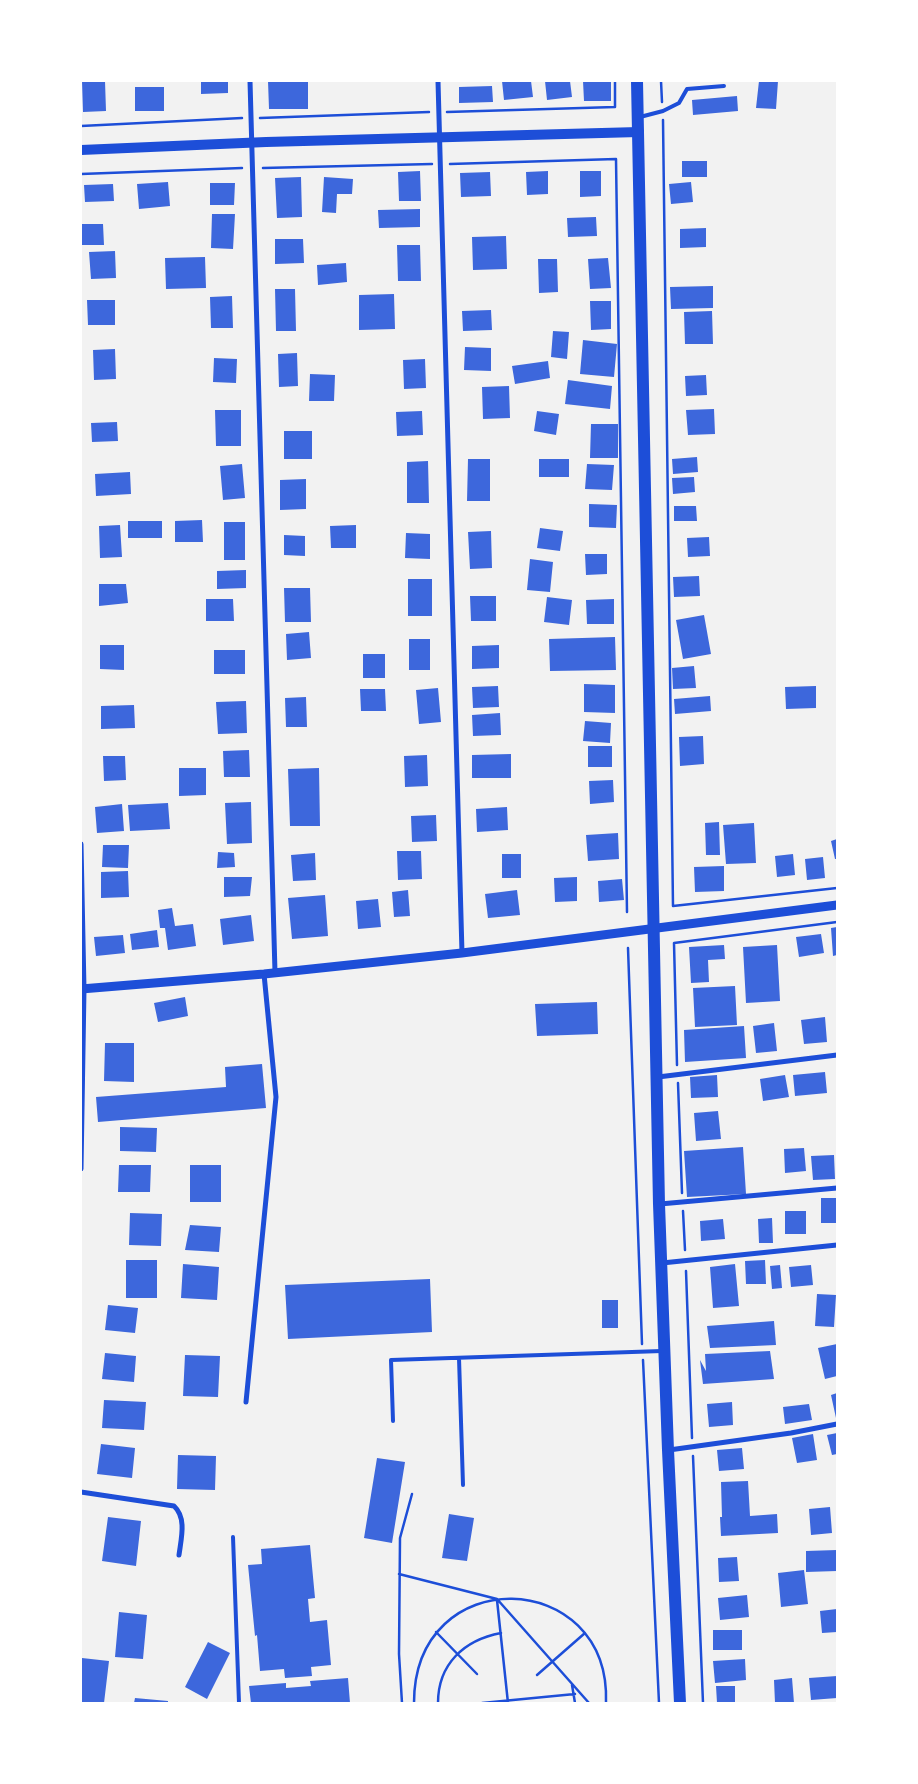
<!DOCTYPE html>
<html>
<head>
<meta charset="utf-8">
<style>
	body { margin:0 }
	#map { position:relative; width:918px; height:1784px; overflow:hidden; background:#f2f2f2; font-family:"DejaVu Sans",sans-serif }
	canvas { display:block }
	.frame { position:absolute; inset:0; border:82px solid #fff; pointer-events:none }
</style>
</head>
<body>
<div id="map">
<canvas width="918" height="1784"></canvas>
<div class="frame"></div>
</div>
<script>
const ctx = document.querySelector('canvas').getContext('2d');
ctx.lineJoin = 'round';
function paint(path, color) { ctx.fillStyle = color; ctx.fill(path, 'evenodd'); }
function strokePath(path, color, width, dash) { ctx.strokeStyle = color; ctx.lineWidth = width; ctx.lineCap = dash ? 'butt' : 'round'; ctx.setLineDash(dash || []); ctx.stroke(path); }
const building = new Path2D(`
	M82 81H105L106 111 83 112Z
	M201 81H228V93L201 94Z
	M268 81H308V109H269Z
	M502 81H531L533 97 504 100Z
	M545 81H570L572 97 547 100Z
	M583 81H611V101H584Z
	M759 81H778L776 109 756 108Z
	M492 86 493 102 459 103V87Z
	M135 87H164V111H135Z
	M737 96 738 111 693 115 692 100Z
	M682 161H707V177H682Z
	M420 171 421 201H399L398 172Z
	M548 171V194L527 195 526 172Z
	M580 171H601V196L580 197Z
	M490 172 491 196 461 197 460 173Z
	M301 177 302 217 277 218 275 178Z
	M324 177 353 179 352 194H337L336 213 322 212Z
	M168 182 170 206 139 209 137 184Z
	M691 182 693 202 671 204 669 184Z
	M210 183H235L234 205H210Z
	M113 184 114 201 85 202 84 185Z
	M420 209V227L379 228 378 210Z
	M212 214H235L233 249 211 248Z
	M596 217 597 236 568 237 567 218Z
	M81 224H103L104 245H81Z
	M706 228V247L680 248V229Z
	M506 236 507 269 473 270 472 237Z
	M275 239H303L304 263 275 264Z
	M397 245H420L421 281H398Z
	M115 251 116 278 91 279 89 252Z
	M205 257 206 288 166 289 165 258Z
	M608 258 611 288 590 289 588 259Z
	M538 259H557L558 292 539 293Z
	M346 263 347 282 318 285 317 265Z
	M713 286V308L671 309 670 287Z
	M275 289H295L296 331H276Z
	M394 294 395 329 359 330V295Z
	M232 296 233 328H211L210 297Z
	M87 300H115V325H88Z
	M590 301H611V329L591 330Z
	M491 310 492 330 463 331 462 311Z
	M712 311 713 344H685L684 312Z
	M553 331 569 332 567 359 551 357Z
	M583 340 617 344 614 377 580 374Z
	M465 347 491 348V371L464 370Z
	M115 349 116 379 94 380 93 350Z
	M297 353 298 386 279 387 278 354Z
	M214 358 237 359 236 383 213 382Z
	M425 359 426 388 404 389 403 360Z
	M548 361 550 378 515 384 512 366Z
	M310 374 335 375 334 401H309Z
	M706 375 707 395 686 396 685 376Z
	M568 380 612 386 610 409 565 404Z
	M509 386 510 418 483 419 482 387Z
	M714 409 715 434 688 435 686 410Z
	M215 410H241V446H216Z
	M422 411 423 435 397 436 396 412Z
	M537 411 559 414 556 435 534 431Z
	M117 422 118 441 92 442 91 423Z
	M591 424H618V458H590Z
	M284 431H312V459H284Z
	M697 457 698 472 673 474 672 459Z
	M468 459H490V501H467Z
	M539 459H569V477H539Z
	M428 461 429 503H407V462Z
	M242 464 245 498 223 500 220 466Z
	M587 464 614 465 612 490 585 489Z
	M130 472 131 494 96 496 95 474Z
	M694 477 695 492 673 494 672 478Z
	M306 479V509L280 510V480Z
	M589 504 617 505 616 528 589 527Z
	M674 506H696L697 521H674Z
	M202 520 203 542H175V521Z
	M128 521H162V538H128Z
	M224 522H245V560H224Z
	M120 525 122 557 100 558 99 526Z
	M356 525V548H331L330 526Z
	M540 528 563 531 560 551 537 548Z
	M491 531 492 568 470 569 468 532Z
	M406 533 430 534V559L405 558Z
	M284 535 305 536V556L284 555Z
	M709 537 710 556 688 557 687 538Z
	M585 554H607V574L586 575Z
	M530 559 553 562 550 592 527 590Z
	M246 570V588L217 589V571Z
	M699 576 700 596 674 597 673 577Z
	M408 579H432V616H408Z
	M99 584H126L128 603 99 606Z
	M284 588H310L311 622H285Z
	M470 596H496V621H471Z
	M547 597 572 600 569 625 544 622Z
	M206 599H233L234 621H206Z
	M614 599V624H587L586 600Z
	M704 615 711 654 683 659 676 620Z
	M309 632 311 658 287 660 286 634Z
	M615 637 616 670 550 671 549 639Z
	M409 639H430V670H409Z
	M100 645H124V670L100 669Z
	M499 645V668L472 669V646Z
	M214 650H245V674H214Z
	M363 654H385V678H363Z
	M694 666 696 688 673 689 672 668Z
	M584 684 615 685V713L584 712Z
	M498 686 499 707 473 708 472 687Z
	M816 686V708L786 709 785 687Z
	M438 688 441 722 419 724 416 690Z
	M360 689H385L386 711H361Z
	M710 696 711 711 675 714 674 699Z
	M306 697 307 727H286L285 698Z
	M246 701 247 733 218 734 216 702Z
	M134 705 135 728 101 729V706Z
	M500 713 501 735 473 736 472 715Z
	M585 721 611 723 610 743 583 741Z
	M703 736 704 764 680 766 679 737Z
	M588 746H612V767H588Z
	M249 750 250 777H224L223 751Z
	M511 754V778H472V755Z
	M427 755 428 786 405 787 404 756Z
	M103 756H125L126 780 104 781Z
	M179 768H206V795L179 796Z
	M319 768 320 826H290L288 769Z
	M613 780 614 802 590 804 589 781Z
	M251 802 252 843 227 844 225 803Z
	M168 803 170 829 130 831 128 805Z
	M122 804 124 831 97 833 95 807Z
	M507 807 508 830 477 832 476 809Z
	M436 815 437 841 412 842 411 816Z
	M719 822 720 855H706L705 823Z
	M754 823 756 863 726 864 723 825Z
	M618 833 619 859 588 861 586 835Z
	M837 839V859H835L831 841Z
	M103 845H129L128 868 102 867Z
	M397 851H421L422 879 398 880Z
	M218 852 234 853 235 867 217 868Z
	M315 853 316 880 293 881 291 855Z
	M502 854H521V878H502Z
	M793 854 795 875 777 877 775 856Z
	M823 857 825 878 807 880 805 859Z
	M724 866V891L695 892 694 867Z
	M128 871 129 897 101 898V872Z
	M224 877H252L250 896 224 897Z
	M577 877V901L555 902 554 878Z
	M622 879 624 900 599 902 598 881Z
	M408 890 410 916 394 917 392 892Z
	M517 890 520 915 488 918 485 894Z
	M325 895 328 936 292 939 288 898Z
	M378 899 381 927 358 929 356 901Z
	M172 908 175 926 193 924 196 946 168 950 165 928H160L158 910Z
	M251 915 254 941 223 945 220 919Z
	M837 927V955L833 956 831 928Z
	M157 930 159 947 132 950 130 934Z
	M821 934 824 953 799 957 796 937Z
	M123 935 125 953 96 956 94 937Z
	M724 945 725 959 708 960 709 982 691 983 689 947Z
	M777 945 780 1001 746 1003 743 947Z
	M735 986 737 1025 695 1027 693 988Z
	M185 997 188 1016 158 1022 154 1003Z
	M597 1002 598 1034 537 1036 535 1004Z
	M825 1017 827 1042 804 1044 801 1020Z
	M774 1023 777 1051 756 1053 753 1026Z
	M744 1026 746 1058 685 1062 684 1030Z
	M105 1043H134V1082L104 1081Z
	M262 1064 266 1108 98 1122 96 1097 226 1087 225 1067Z
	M825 1072 827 1093 795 1096 793 1075Z
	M717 1075 718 1097 691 1098 690 1077Z
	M785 1075 789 1097 763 1101 760 1079Z
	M718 1111 721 1139 696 1141 694 1113Z
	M120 1127 157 1128 156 1152 120 1151Z
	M743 1147 746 1194 687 1197 684 1151Z
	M804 1148 806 1171 785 1173 784 1149Z
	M834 1155 835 1179 813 1180 811 1156Z
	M119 1165H151L150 1192H118Z
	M190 1165H221V1202H190Z
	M821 1198H837V1223H821Z
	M785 1211H806V1234H785Z
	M130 1213 162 1214 161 1246 129 1245Z
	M772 1218 773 1243H759L758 1219Z
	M723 1219 725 1239 701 1241 700 1221Z
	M190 1225 221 1227 219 1252 185 1250Z
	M126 1260H157V1298H126Z
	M765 1260 766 1284H746L745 1261Z
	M183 1264 219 1267 217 1300 181 1298Z
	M735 1264 739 1306 713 1308 710 1267Z
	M780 1265 782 1288 772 1289 770 1266Z
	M811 1265 813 1285 791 1287 789 1267Z
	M430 1279 432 1332 288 1339 285 1285Z
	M817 1294 836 1295 834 1327 815 1326Z
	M602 1300H618V1328H602Z
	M108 1305 138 1308 135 1333 105 1330Z
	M774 1321 776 1345 710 1348 707 1326Z
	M837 1344V1376L825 1379 818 1348Z
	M770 1351 774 1379 703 1384 700 1360 706 1371 705 1354Z
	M105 1353 136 1356 134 1382 102 1379Z
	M185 1355 220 1356 218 1397 183 1396Z
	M837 1393V1418H836L831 1395Z
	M104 1400 146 1402 144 1430 102 1428Z
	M732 1402 733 1425 709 1427 707 1404Z
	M809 1404 812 1420 785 1424 783 1407Z
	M837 1433V1454L832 1455 827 1435Z
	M813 1434 817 1460 797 1463 792 1438Z
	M101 1444 135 1448 132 1478 97 1474Z
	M742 1448 744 1469 719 1471 717 1450Z
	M178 1455 216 1456 215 1490 177 1489Z
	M377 1458 405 1462 392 1543 364 1538Z
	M748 1481 750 1516 777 1514 778 1533 721 1536 720 1517H722L721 1482Z
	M830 1507 832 1533 811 1535 809 1509Z
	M449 1514 474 1518 467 1561 442 1558Z
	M108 1517 141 1521 136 1566 102 1561Z
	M310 1545 315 1598 308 1599 310 1622 327 1620 331 1665 311 1667 312 1676 285 1678 284 1669 260 1671 257 1635 255 1636 248 1565 262 1564 261 1549Z
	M837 1550V1571L806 1572V1551Z
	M737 1557 739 1581 719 1582 718 1558Z
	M804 1570 808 1604 781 1607 778 1573Z
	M747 1595 749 1617 720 1620 718 1598Z
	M837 1609V1632L822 1633 820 1611Z
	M119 1612 147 1615 143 1659 115 1657Z
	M713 1630H742V1650H713Z
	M208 1642 230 1653 207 1699 185 1687Z
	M82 1658 109 1661 104 1703 81 1702Z
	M745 1659 746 1680 715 1683 713 1661Z
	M837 1676V1698L811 1700 809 1678Z
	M348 1678 350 1703H251L249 1686 286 1683V1688L311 1686 310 1681Z
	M792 1678 794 1703H775L774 1680Z
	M716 1686H735V1703H717Z
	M135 1698 168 1701V1703H134Z`);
const path = new Path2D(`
	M661 81 662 102
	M447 112 615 107V81
	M260 118 429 112
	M663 120 673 906 837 888
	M81 126 242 118
	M450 164 616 159 627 912
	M263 168 432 164
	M81 174 242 168
	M628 948 642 1344
	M677 1065 674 943 837 922
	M678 1083 682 1193
	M683 1211 685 1250
	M686 1271 692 1438
	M643 1360 659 1703
	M693 1456 703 1703
	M399 1574 497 1599 589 1703
	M497 1600 508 1703
	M436 1632 477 1674
	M537 1675 585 1633
	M572 1685 575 1703
	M402 1703 399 1654 400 1538 412 1494
	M414 1703C414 1561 611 1567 606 1703
	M438 1703C438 1664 464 1640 501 1633
	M482 1703 575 1694`);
const service = new Path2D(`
	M640 117 663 111 679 103 687 89 724 86
	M459 1358 463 1485
	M393 1421 391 1360 662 1351
	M233 1537 239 1703`);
const minor = new Path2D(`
	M250 81 275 972
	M438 81 462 953
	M81 844 84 989 81 1169
	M658 1077 837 1055
	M660 1204 837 1188
	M662 1263 837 1245
	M246 1402 276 1097 264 974
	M669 1450 791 1433 837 1424
	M81 1492 174 1506C187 1518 181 1539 179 1555`);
const tertiary = new Path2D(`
	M81 989 264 974 462 953 837 905`);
const secondary = new Path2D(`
	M81 150 266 142 639 132`);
const primary = new Path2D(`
	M637 81 659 1204 668 1450 680 1703`);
paint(building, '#3d67dc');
strokePath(path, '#1d4ed8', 2.5);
strokePath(service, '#1d4ed8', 4);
strokePath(minor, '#1d4ed8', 5);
strokePath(tertiary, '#1d4ed8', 9);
strokePath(secondary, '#1d4ed8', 10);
strokePath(primary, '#1d4ed8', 12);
</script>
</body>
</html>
